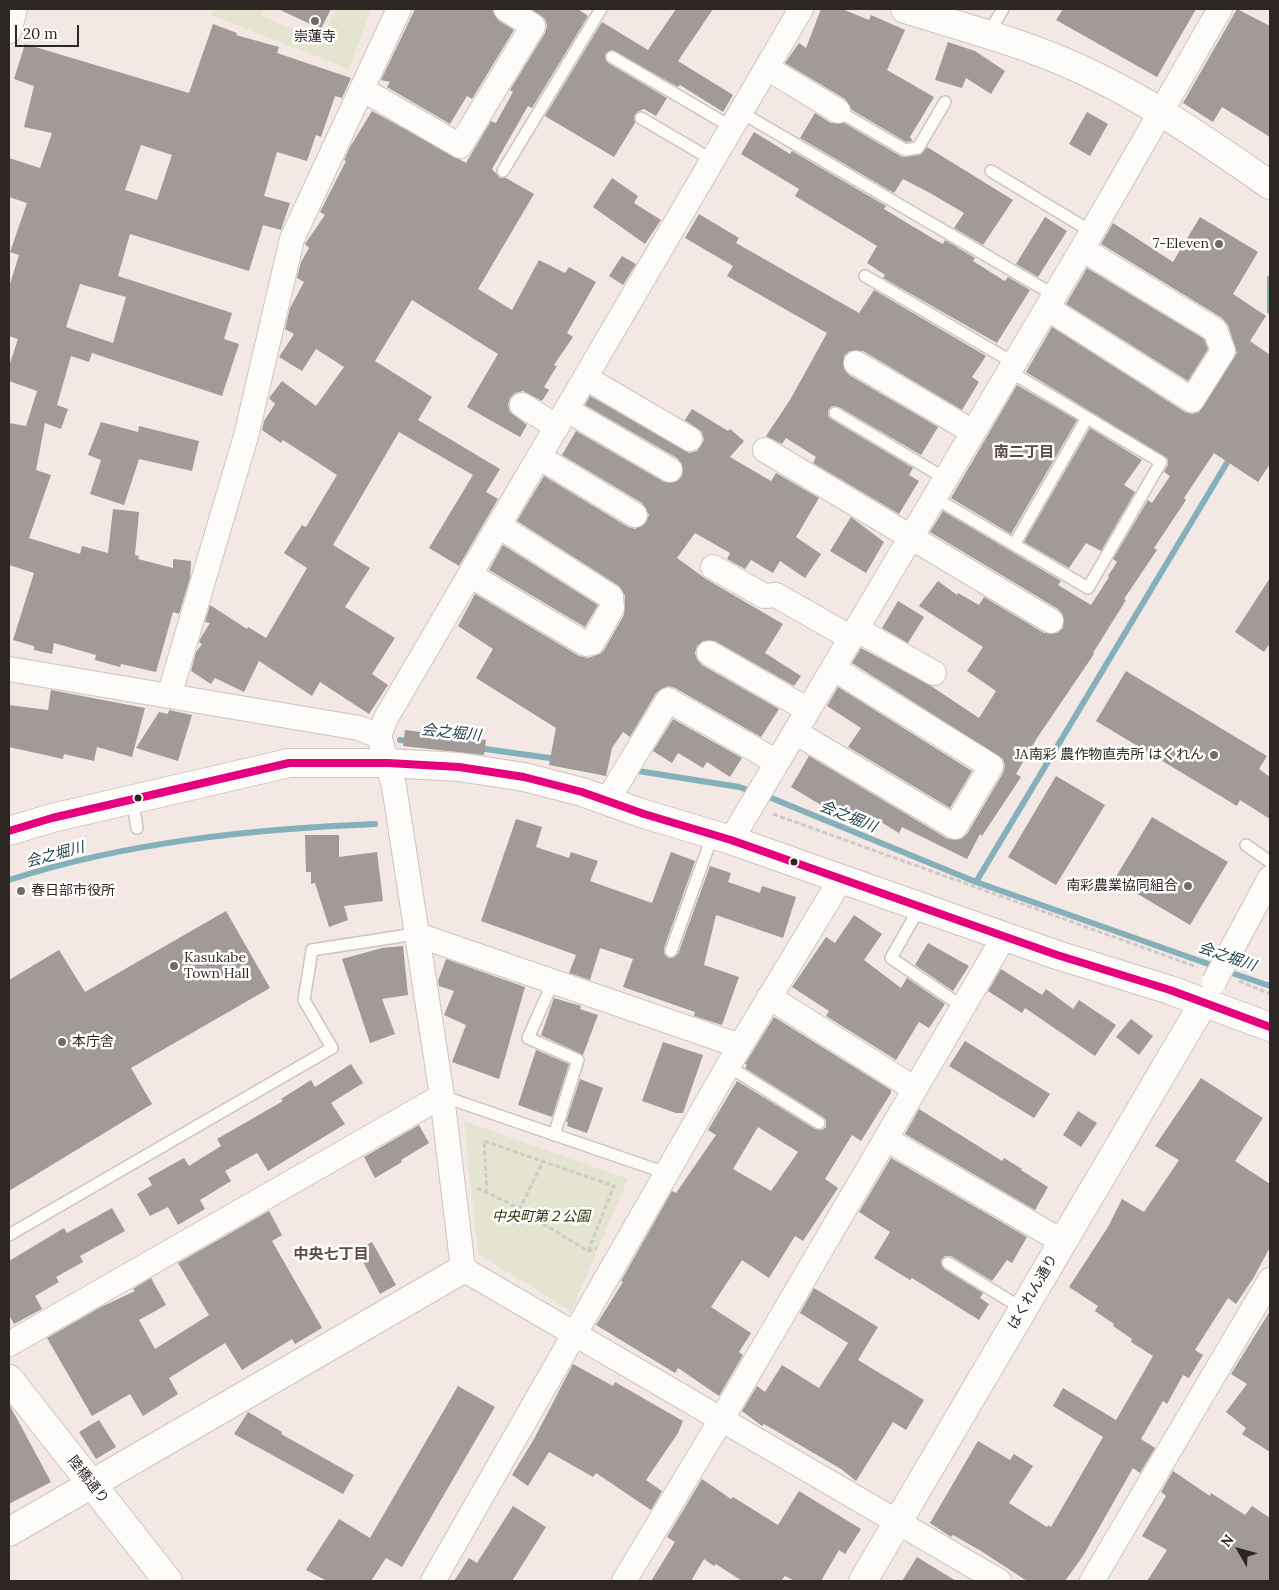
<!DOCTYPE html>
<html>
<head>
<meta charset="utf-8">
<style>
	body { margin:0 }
	#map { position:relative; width:1279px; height:1590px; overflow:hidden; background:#f3e8e3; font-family:Lora,serif }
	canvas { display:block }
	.frame { position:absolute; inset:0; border:10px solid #2d2623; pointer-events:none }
	.north { position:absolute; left:1214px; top:1525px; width:50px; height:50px; -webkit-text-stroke:4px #fff; paint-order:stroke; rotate:308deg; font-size:14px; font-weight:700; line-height:20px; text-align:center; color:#2d2623 }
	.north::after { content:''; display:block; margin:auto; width:18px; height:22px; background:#2d2623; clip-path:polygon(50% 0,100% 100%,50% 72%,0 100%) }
	.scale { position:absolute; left:15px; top:25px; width:64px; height:22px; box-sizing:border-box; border:2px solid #2d2623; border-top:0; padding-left:6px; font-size:15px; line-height:18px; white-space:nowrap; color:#2d2623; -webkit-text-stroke:4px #fff; paint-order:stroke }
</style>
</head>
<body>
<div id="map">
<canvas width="1279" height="1590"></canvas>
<div class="frame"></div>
<div class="north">N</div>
<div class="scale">20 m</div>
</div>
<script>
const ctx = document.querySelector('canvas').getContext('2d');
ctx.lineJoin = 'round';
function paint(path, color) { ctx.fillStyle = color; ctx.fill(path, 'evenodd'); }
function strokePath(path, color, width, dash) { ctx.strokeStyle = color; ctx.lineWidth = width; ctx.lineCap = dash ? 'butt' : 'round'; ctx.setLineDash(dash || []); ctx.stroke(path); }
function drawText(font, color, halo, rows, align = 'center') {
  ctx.font = font + ' Lora,"Noto Sans JP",serif'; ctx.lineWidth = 5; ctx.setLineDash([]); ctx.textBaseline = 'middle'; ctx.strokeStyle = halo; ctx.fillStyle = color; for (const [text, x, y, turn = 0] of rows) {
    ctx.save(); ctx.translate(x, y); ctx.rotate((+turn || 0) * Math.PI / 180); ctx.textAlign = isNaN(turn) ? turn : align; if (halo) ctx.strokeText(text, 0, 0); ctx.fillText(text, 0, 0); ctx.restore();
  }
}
const green = new Path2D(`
	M214 9H264L261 16 321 40 336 9H371L349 69 211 15Z
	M464 1121 628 1179 571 1311 478 1254Z`);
const stream = new Path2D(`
	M1270 278V311
	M400 740 411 741
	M478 748 557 759
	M632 770 739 787 754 792
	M764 795 976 882 1217 967
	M9 880C127 842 252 829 375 824
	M976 882 1231 456
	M1226 971 1270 986`);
const building = new Path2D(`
	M278 9H331L321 29Z
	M415 9H492L498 20 514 30 472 99 467 96 450 124 387 87 390 82 381 80Z
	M531 9H578L588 16 532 108 528 106 492 169 500 178H506L534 194 478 289 512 310 539 260 565 273 569 267 596 282 567 333 573 337 554 365 557 366 544 387 549 390 542 401 523 391 515 393 510 398 508 405 510 412 527 425 520 437 467 407 498 354 412 300 375 361 432 397 418 420 500 469 486 492 498 499 459 566 429 548 473 475 399 432 333 545 370 568 345 607 395 638 372 674 388 685 369 714 320 682 312 696 259 661 244 692 215 678 211 684 191 671 196 652 202 644 199 642 200 639 210 623 205 622 210 605 247 629 248 627 266 638 307 568 284 553 302 525 306 527 337 475 283 440 281 443 262 430 264 421 275 404 269 398 282 381 316 406 344 367 316 349 302 371 279 357 294 334 285 329 290 308 304 282 297 278 301 262 309 248 305 244 325 215 320 212 346 161 344 160 350 147 372 111 466 163 491 121 496 123 513 92 510 90 545 33 547 26 545 19Z
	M676 9H713L678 61 733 95 723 112 680 85 678 87 612 50 605 54 608 63 667 98 656 116 644 109 637 112 634 117 635 123 614 157 545 116 602 22 648 50Z
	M821 9H842L869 20 871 15 905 30 887 70 934 97 910 137 913 141 906 142 852 110 845 99 785 63 799 43 806 48Z
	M1063 9H1196L1157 77 1056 20Z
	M1237 9 1270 26V137L1222 107 1213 122 1183 103Z
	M213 24 237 33 236 35 279 47 277 53 351 78 342 98 335 96 321 137 316 135 307 161 277 152 264 196 290 203 281 230 263 225 249 271 130 234 118 276 232 313 224 339 239 344 222 396 92 353 89 362 71 356 57 405 68 409 61 429 45 423 36 470 51 475 29 538 80 554 82 546 108 553 113 509 139 512 135 555 139 556 138 559 173 568V559L191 561 190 578 179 614 173 612 156 672 121 664 120 667 95 660 96 655 54 643 52 654 34 650V646L13 640 34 573 9 565V423L26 426 37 391 9 381V366L18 339 9 336V287L19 255 10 252 27 203 9 197V158L40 168 52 133 24 127 34 86 14 79 25 44 189 93ZM141 145 172 155 157 200 125 190ZM80 284 126 297 113 343 66 327Z
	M948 42 975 51 1005 71 991 94 966 78 962 88 935 80Z
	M1087 112 1108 124 1090 156 1069 144Z
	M815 113 831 123H844L902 157 920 155 927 147 1013 200 983 245 954 228 964 213 930 193 903 179 894 193 800 138Z
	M754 132 790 154 792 151 886 206 884 209 937 241 943 244 945 240 975 258 973 261 1003 280 1005 281 1008 277 1030 290 997 343 883 278 885 275 867 263 877 246 795 196 799 189 741 154Z
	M612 178 638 196 634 203 661 220 645 244 593 207Z
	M699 214 739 238 736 243 859 313 874 290 986 356 972 377 979 382 962 410 863 351H850L844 356V369L849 375 938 427 921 455 839 407 832 406 828 410V416L831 419 913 468 909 475 919 481 899 514 813 463 816 457 786 438 782 444 766 436 790 400 827 333 727 276 733 266 685 238Z
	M1045 217 1067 231 1038 277 1016 264Z
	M1200 217 1258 252 1233 294 1266 316 1250 341 1270 355V464L1258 482 1214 453 1184 498 1186 500 1154 548 1157 550 1124 599 1126 600 1093 653 1094 654 1037 738 1016 774 1021 777 982 836 980 834 967 859 902 827 899 833 876 819 874 824 853 812 851 816 829 803 826 808 791 787 809 756 948 839H961L967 834 1003 773 1005 766 1003 759 852 663 861 648 931 686 979 718 996 691 967 671 983 647 919 606 938 581 957 595 958 593 979 605 984 597 1044 633H1057L1063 628V615L1058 609 930 532 943 511 1061 581 1058 585 1091 605 1109 577 1108 576 1117 562 1113 559 1148 500 1152 503 1170 476 1164 472 1168 465V459L1026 372 1052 327 1185 412 1192 414 1199 412 1237 353 1228 325 1222 318 1101 244 1113 223 1173 262Z
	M622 256 636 264 623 285 609 276Z
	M1087 268 1204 339 1208 349 1188 381 1066 304Z
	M1017 385 1077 420 1011 534 951 498Z
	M590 396 689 453 697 451 704 440 702 432 685 420 692 409 728 431 730 429 744 441 730 457 771 481 776 473 819 498 796 537 821 554 805 578 780 561 773 573 751 560 745 569 727 559 730 553 695 533 677 558 706 579 783 624 765 653 801 676 794 686 715 641H703L697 646 695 653 697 659 702 665 779 709 761 737 675 688 668 686 656 693 630 737 623 732 612 748 606 776 549 765 556 728 476 678 493 649 458 626 475 594 579 656 588 658 600 654 604 650 624 615 625 596 619 586 517 521 544 476 628 527 635 529 646 522 649 515 642 503 562 455 576 431 664 482H676L682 476V464L677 458 585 405Z
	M101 422 138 432 139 426 199 441 192 471 139 459 124 505 90 494 101 460 88 455Z
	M1090 428 1142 460 1124 485 1135 492 1101 551 1086 543 1069 568 1024 542Z
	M851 517 884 542 866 573 830 551Z
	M503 545 598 605 585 627 489 570Z
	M1270 578V643L1264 652 1235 632Z
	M898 601 924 617 908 643 882 628Z
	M1126 671 1267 756 1259 769 1270 777V819L1240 800 1237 806 1096 721Z
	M838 687 972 771 950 808 848 747 861 728 827 706Z
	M51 690 145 708 132 757 97 747 94 761 64 754 63 759 9 747V705L48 710Z
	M169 710 192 715 178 761 136 748 159 712 168 714Z
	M673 719 742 758 730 777 707 762 703 768 678 753 672 763 653 751Z
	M405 730 486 740 484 755 403 746Z
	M1056 776 1105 805 1056 885 1008 857Z
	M1152 817 1228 862 1190 925 1114 880Z
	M516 819 542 827 536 847 569 858 571 852 598 861 590 881 652 903 671 852 695 861 664 948V953L668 958H673L678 954 710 866 731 873 728 882 760 893 762 886 796 897 783 938 716 915 704 965 739 977 722 1025 694 1016 695 1012 623 987 633 959 600 948 590 980 569 973 576 955 481 921Z
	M305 835H339V857L377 852 383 901 344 906 348 920 329 927 315 883 311 884V872H306Z
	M226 911 270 988 131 1068 152 1104 9 1191V980L59 950 85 992Z
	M854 915 882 934 864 960 901 988 907 978 945 1004 929 1028 919 1022 896 1060 826 1016 829 1011 792 987 826 937 835 943Z
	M928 943 969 966 953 991 915 965Z
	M403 946 408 995 382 999 395 1034 370 1043 342 959 382 948Z
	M446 959 525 987 499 1079 452 1062 466 1025 444 1015 454 991 439 986 438 981Z
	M1001 969 1042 995 1046 989 1073 1009 1079 1000 1116 1025 1095 1056 1025 1008 1022 1013 988 991Z
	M554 998 581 1006 580 1009 598 1015 583 1055 541 1035Z
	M774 1017 891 1090V1093L861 1141 852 1135 825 1179 838 1188 803 1241 795 1236 769 1278 742 1260 711 1307 751 1333 739 1352 743 1355 719 1396 678 1368 675 1373 596 1325 623 1282 621 1281 672 1191 676 1193 716 1135 708 1130 737 1081 815 1129 822 1130 826 1127V1120L823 1117 745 1068 747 1065 745 1064ZM758 1127 798 1152 771 1191 733 1169Z
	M1131 1019 1153 1036 1139 1055 1116 1037Z
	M965 1041 1050 1094 1034 1118 949 1066Z
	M663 1042 703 1055 683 1113H676L642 1101Z
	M536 1050 569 1064 552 1117 518 1105Z
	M351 1064 363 1083 331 1103 345 1124 268 1171 257 1153 225 1171 231 1181 200 1200 205 1209 178 1225 168 1207 150 1216 137 1194 152 1185 148 1178 184 1158 189 1166 221 1146 217 1139 283 1101 281 1099 311 1080 315 1087Z
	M1201 1078 1263 1118 1235 1161 1270 1184V1247L1254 1277 1236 1304 1228 1298 1195 1350 1203 1355 1189 1378 1183 1375 1167 1404 1163 1401 1141 1439 1155 1448 1140 1473 1133 1468 1083 1556 1065 1581H1027L981 1551 953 1535 951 1537 930 1523 978 1441 1010 1460 1014 1454 1033 1466 1009 1503 1047 1527 1048 1525 1051 1527 1103 1437 1053 1406 1063 1388 1116 1420 1153 1356 1131 1342 1132 1339 1113 1326 1114 1324 1095 1311 1098 1306 1069 1287 1108 1227 1122 1199 1144 1212 1179 1160 1155 1146Z
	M580 1079 603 1088 587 1133 567 1126 568 1122H566Z
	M919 1109 1002 1161 1004 1158 1022 1169 1021 1170 1048 1187 1035 1210 905 1134Z
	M1078 1111 1097 1123 1081 1147 1063 1135Z
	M419 1125 429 1143 401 1160 402 1162 375 1178 364 1157Z
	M891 1158 1027 1237 1012 1263 1007 1260 992 1281 951 1256H945L941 1260 944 1269 983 1293 980 1298 989 1304 979 1320 912 1278 910 1280 874 1258 890 1232 859 1212Z
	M112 1208 125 1231 80 1256 83 1262 56 1277 59 1282 35 1296 42 1309 14 1324 9 1315V1261L64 1228 67 1233Z
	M269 1211 282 1235 272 1241 322 1328 295 1344 292 1339 242 1370 225 1343 169 1378 178 1394 143 1416 130 1394 92 1416 47 1338 101 1307 135 1291 133 1289 151 1278 166 1305 139 1320 155 1349 209 1315 178 1263Z
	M372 1242 396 1285 380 1294 357 1250Z
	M814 1288 878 1327 858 1360 924 1400 906 1430 893 1422 856 1481 841 1469 764 1424 762 1426 742 1411 757 1386 765 1392 782 1365 819 1388 848 1343 800 1313Z
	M1270 1311V1452L1242 1434 1246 1428 1226 1412 1247 1384 1231 1374Z
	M573 1364 613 1386 615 1382 683 1421 678 1433 646 1480 662 1491 651 1510 596 1473 593 1477 549 1452 528 1486 512 1475 534 1439Z
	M458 1386 495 1407 402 1567 386 1558 371 1581H327L306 1570 339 1519 370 1538Z
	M9 1404 51 1482 9 1504Z
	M248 1412 282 1432 281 1434 354 1475 343 1494 234 1434Z
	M99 1420 116 1447 96 1459 79 1432Z
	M1173 1471 1210 1496 1211 1493 1245 1515 1252 1506 1270 1518V1581H1147L1167 1550 1142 1536 1166 1496 1161 1492Z
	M702 1479 731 1499 733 1497 778 1525 799 1491 861 1529 845 1554 839 1550 821 1581H795L785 1576 781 1581H742L716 1564 714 1566 704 1559 691 1581H651L675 1542 667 1537Z
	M513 1506 546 1527 512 1581H454L469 1558 477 1563Z
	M917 1557 956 1581H902Z`);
const path = new Path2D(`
	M773 814 1197 967
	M1239 981 1270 994
	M477 1188 509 1203 588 1251 597 1248
	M487 1193 484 1141 614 1186 588 1251
	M519 1210 543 1162`);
const lane = new Path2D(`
	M988 34 1003 9
	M612 57 733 128
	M838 111 905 150 918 148 945 102
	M742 113 1054 295
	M641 118 714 161
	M503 171 601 9
	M991 171 1092 232
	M865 276 1014 363
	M835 413 946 479
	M935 498 1088 588 1161 462 1009 371
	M1015 543 1087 418
	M132 799 137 828
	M1246 845 1270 862
	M920 907 891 958 963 1007
	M671 951 713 834
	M553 982 528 1038 578 1060 554 1135
	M728 1066 819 1123
	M442 1096 666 1173
	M9 1235 332 1048 304 1000 312 950 415 934
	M948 1263 1023 1309`);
const street = new Path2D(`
	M801 9 386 718 379 736 394 786 442 1096 463 1269 999 1581
	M9 31 15 9
	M767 68 838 111
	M362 89 460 146 533 26 506 9
	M1047 308 1192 400 1223 351 1215 330 1082 249
	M856 363 973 432
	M586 378 690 439
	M522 405 557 427
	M567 410 670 470
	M765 450 1051 621
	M539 457 635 515
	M713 567 764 596 776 595 851 638
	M470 575 586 644 592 643 612 608 611 597 499 526
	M856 629 934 673
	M709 653 808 710
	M9 669 359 728 379 736
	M169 696 246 436 292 239 399 9
	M795 732 955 827 991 766 833 668
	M607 801 668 700 777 762
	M731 840 1082 249 1220 9
	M415 934 740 1046
	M1228 956 1270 878
	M769 997 915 1089
	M886 1139 1063 1242
	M9 1344 442 1096
	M433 1581 728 1066 841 879
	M624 1581 721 1420 1004 937
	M1092 1581 1270 1280`);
const secondary = new Path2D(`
	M905 9C963 27 1023 43 1078 68 1147 99 1208 142 1270 185
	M9 831 52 818 289 763H388L459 767 524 777 582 792 644 814 731 840 1057 955 1170 990 1270 1027
	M9 1379 168 1581
	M9 1532 463 1269
	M863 1581 1204 1002`);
const streetBridge = new Path2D(`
	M1214 982 1228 956`);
const bus1 = new Path2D(`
	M9 831 52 818 289 763H388L459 767 524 777 582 792 644 814 731 840 1057 955 1170 990 1270 1027`);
const markers = [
	[315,21,5,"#726a66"],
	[1219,244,5,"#726a66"],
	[1214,755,5,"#726a66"],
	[138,798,4.5,"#2d2623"],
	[794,862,4.5,"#2d2623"],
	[1188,886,5,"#726a66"],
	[21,891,5,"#726a66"],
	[174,966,5,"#726a66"],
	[62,1042,5,"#726a66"]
];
const poiNames = [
	["崇蓮寺",315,37,"center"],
	["7-Eleven",1209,244],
	["JA南彩 農作物直売所 はくれん",1204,755],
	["南彩農業協同組合",1178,886],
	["春日部市役所",31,891,"left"],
	["Kasukabe",184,958,"left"],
	["Town Hall",184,974,"left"],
	["本庁舎",72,1042,"left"]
];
const parkNames = [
	["中央町第２公園",541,1217]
];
const streetNames = [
	["はくれん通り",1033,1292,-60],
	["陸橋通り",88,1480,52]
];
const neighbourhoodNames = [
	["南二丁目",1024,453],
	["中央七丁目",331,1255]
];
const waterNames = [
	["会之堀川",451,733,6],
	["会之堀川",848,817,22],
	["会之堀川",55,855,-15],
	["会之堀川",1227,957,19]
];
paint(green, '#e5e4d0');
strokePath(stream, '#84b1b9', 6);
paint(building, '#a29a97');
strokePath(lane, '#cdc4c0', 14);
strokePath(street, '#cdc4c0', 26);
strokePath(secondary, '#cdc4c0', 30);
strokePath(path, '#cecac8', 3, [5, 2.5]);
strokePath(lane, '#fdfcfb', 11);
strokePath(street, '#fdfcfb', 24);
strokePath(secondary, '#fdfcfb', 28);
strokePath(streetBridge, '#cdc4c0', 26, []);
strokePath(streetBridge, '#fdfcfb', 24);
strokePath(bus1, '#e5007d', 8);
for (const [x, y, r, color] of markers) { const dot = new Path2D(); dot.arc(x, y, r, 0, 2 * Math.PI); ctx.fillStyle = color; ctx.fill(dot); strokePath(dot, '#fff', 2); }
drawText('14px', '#2d2623', '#fff', poiNames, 'right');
drawText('italic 14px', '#2c330a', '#fff', parkNames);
drawText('14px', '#2d2623', '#fff', streetNames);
drawText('bold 15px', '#5b4b44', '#fff', neighbourhoodNames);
drawText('italic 15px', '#1c3e45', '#fff', waterNames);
</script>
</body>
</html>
